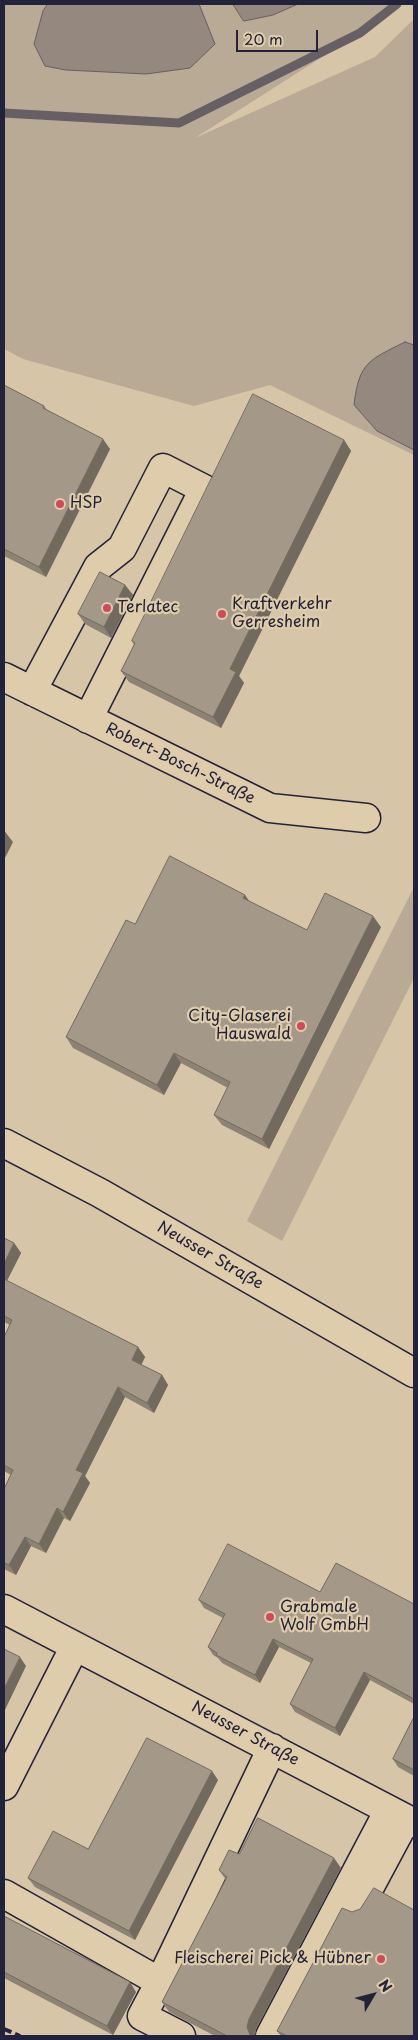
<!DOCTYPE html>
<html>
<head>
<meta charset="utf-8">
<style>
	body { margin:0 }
	#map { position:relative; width:418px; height:2040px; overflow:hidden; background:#d6c5a6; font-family:"Playpen Sans",sans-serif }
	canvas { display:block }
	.frame { position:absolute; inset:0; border:5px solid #22223b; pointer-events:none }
	.north { position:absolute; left:348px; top:1970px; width:50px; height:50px; -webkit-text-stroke:4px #deccaa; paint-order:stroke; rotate:53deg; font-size:14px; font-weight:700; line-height:20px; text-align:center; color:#22223b }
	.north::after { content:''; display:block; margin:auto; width:18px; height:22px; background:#22223b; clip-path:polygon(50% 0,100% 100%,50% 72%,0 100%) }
	.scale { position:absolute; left:236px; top:30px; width:82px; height:22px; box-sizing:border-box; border:2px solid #22223b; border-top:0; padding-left:6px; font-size:15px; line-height:18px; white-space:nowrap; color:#22223b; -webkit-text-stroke:4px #deccaa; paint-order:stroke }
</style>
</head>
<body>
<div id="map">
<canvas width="418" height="2040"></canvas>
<div class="frame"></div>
<div class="north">N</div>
<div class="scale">20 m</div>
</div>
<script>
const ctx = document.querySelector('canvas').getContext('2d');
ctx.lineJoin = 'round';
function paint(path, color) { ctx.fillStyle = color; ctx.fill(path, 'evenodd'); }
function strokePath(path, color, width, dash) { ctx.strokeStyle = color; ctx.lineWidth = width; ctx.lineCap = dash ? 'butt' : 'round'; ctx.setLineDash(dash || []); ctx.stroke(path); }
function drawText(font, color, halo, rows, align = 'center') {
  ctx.font = font + ' "Playpen Sans",sans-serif'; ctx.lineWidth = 4.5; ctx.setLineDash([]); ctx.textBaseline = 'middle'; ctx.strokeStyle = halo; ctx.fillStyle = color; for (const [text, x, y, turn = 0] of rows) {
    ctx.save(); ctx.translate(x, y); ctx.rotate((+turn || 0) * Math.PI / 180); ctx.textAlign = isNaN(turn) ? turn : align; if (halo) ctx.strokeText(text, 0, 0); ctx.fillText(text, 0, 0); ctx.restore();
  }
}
const green = new Path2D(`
	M4 4H397L360 33 195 138 375 57 414 19V455L270 385 194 406 23 359 4 349Z
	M414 887V978L282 1241 247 1221Z`);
const water = new Path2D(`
	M48 4H199L215 44 190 68 146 74 66 70 45 66 34 44 43 11Z
	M233 4H298L273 15 244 21Z
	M405 342 414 345V450L377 431 354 405C359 362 369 360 405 342Z`);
const stream = new Path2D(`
	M4 113 179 123 360 33 397 4`);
const minor = new Path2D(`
	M4 677 270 808 366 818
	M32 691 98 567 122 548 163 468 204 489 88 719
	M4 1609 414 1823
	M4 1786 75 1646
	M4 1894 160 1982 272 1748
	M359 1907 406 1819
	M160 1982 142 2016 181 2036
	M270 2036 389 1810`);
const major = new Path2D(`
	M4 1143 100 1193 414 1373`);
const rail = new Path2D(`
	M4 2029 20 2036`);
const wall = new Path2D(`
	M4 385 44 406 48 411 110 449 46 577 4 556Z
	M344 440 351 451 239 676 244 683 221 728 129 682 121 671 134 645 132 641Z
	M125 585 133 595 111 638 85 624 78 614Z
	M245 895 249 902 307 930 381 927 269 1149 222 1125 214 1115 228 1088 181 1063 164 1095 73 1048 66 1037 135 924Z
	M4 1238 14 1243 21 1253 7 1281 138 1347 145 1357 141 1365 162 1375 168 1385 154 1413 125 1397 85 1476 90 1483 70 1521 64 1518 46 1553 31 1546 16 1575 4 1569V1489L11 1475 4 1471V1337L10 1325 4 1322Z
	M320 1592 414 1604V1704L370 1680 340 1736 295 1712 290 1704 311 1663 279 1647 260 1683 222 1663 218 1658 213 1655 208 1647 223 1618 204 1608 199 1600Z
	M414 1717V1776L398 1767 393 1759Z
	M218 1780 135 1940 35 1887 28 1878 88 1849Z
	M239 1854 341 1868 256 2029 255 2036H215L169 2012 162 2002 226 1880 219 1870Z
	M352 1912 414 2036H281L277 2031Z
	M4 1916 136 1992 113 2035 4 1978Z`);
const shadedWall = new Path2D(`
	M103 439 110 449 46 577 39 567Z
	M344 440 351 451 239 676 244 683 221 728 213 717 230 669Z
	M125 585 133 595 111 638 104 627Z
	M6 833 13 842 4 860V838Z
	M245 895 252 905 243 898Z
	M373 916 381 927 269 1149 262 1139Z
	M174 1053 181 1063 164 1095 157 1085Z
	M14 1243 21 1253 4 1286V1264Z
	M138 1347 145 1357 139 1370 132 1360Z
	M162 1375 168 1385 154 1413 147 1403Z
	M118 1387 125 1397 85 1476 90 1483 70 1521 63 1512 76 1470Z
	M57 1508 64 1518 46 1553 39 1544Z
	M25 1537 31 1546 16 1575 9 1565Z
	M273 1639 279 1647 260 1683 255 1675Z
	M20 1657 26 1666 4 1712V1689Z
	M364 1672 370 1680 340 1736 335 1728Z
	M212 1771 218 1780 135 1940 129 1931Z
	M334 1858 341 1868 256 2029 255 2036H250L247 2027 249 2019Z
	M130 1982 136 1992 113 2035 107 2026Z`);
const building = new Path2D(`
	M4 385 44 406 43 408 103 439 39 567 4 549Z
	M253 394 344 440 230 669 236 672 213 717 121 671 135 643 132 641Z
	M100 572 125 585 104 627 78 614Z
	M4 832 6 833 4 838Z
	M170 856 245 895 243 898 307 930 325 893 373 916 262 1139 214 1115 230 1082 174 1053 157 1085 66 1037 126 920 135 924Z
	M4 1238 14 1243 4 1264Z
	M4 1279 138 1347 132 1360 162 1375 147 1403 118 1387 76 1470 83 1473 63 1512 57 1508 39 1544 25 1537 9 1565 4 1563V1489L13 1470 4 1465V1337L12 1320 4 1316Z
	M228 1544 320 1592 336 1563 414 1604V1699L364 1672 335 1728 290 1704 313 1659 273 1639 255 1675 216 1655 217 1653 208 1647 225 1614 199 1600Z
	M4 1649 20 1657 4 1689Z
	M414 1717V1770L393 1759Z
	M147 1738 212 1771 129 1931 28 1878 53 1831 88 1849Z
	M258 1818 334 1858 249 2019 247 2027 250 2035V2036H227L162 2002 227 1877 219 1870 229 1850 239 1854Z
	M374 1888 414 1910V2036H287L277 2031 342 1908 352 1912 360 1909Z
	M4 1916 130 1982 107 2026 4 1972Z`);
const markers = [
	[60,504,5,"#d1495b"],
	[107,608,5,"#d1495b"],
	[222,614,5,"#d1495b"],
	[301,1026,5,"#d1495b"],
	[270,1617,5,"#d1495b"],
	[381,1959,5,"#d1495b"]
];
const poiNames = [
	["HSP",70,504],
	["Kraftverkehr",232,605],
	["Gerresheim",232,623],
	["Terlatec",117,608],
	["City-Glaserei",291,1017,"right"],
	["Hauswald",291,1035,"right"],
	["Grabmale",280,1608],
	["Wolf GmbH",280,1626],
	["Fleischerei Pick & Hübner",371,1959,"right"]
];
const streetNames = [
	["Robert-Bosch-Straße",180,764,26],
	["Neusser Straße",210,1256,30],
	["Neusser Straße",245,1734,28]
];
paint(green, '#b8aa94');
paint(water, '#94887f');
strokePath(water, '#665f64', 1);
strokePath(stream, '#665f64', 9);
strokePath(minor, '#22223b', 31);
strokePath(major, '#22223b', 31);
strokePath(minor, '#deccaa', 28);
strokePath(major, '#deccaa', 28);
strokePath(rail, '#22223b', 4, [8, 4]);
paint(wall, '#8d8375');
paint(shadedWall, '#736a5f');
paint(building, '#a49888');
strokePath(building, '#736a5f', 1);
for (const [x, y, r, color] of markers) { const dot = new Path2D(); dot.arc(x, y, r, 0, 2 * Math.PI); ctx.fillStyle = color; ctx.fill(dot); strokePath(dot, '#deccaa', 2); }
drawText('16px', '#22223b', '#deccaa', poiNames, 'left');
drawText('16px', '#22223b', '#deccaa', streetNames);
</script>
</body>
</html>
